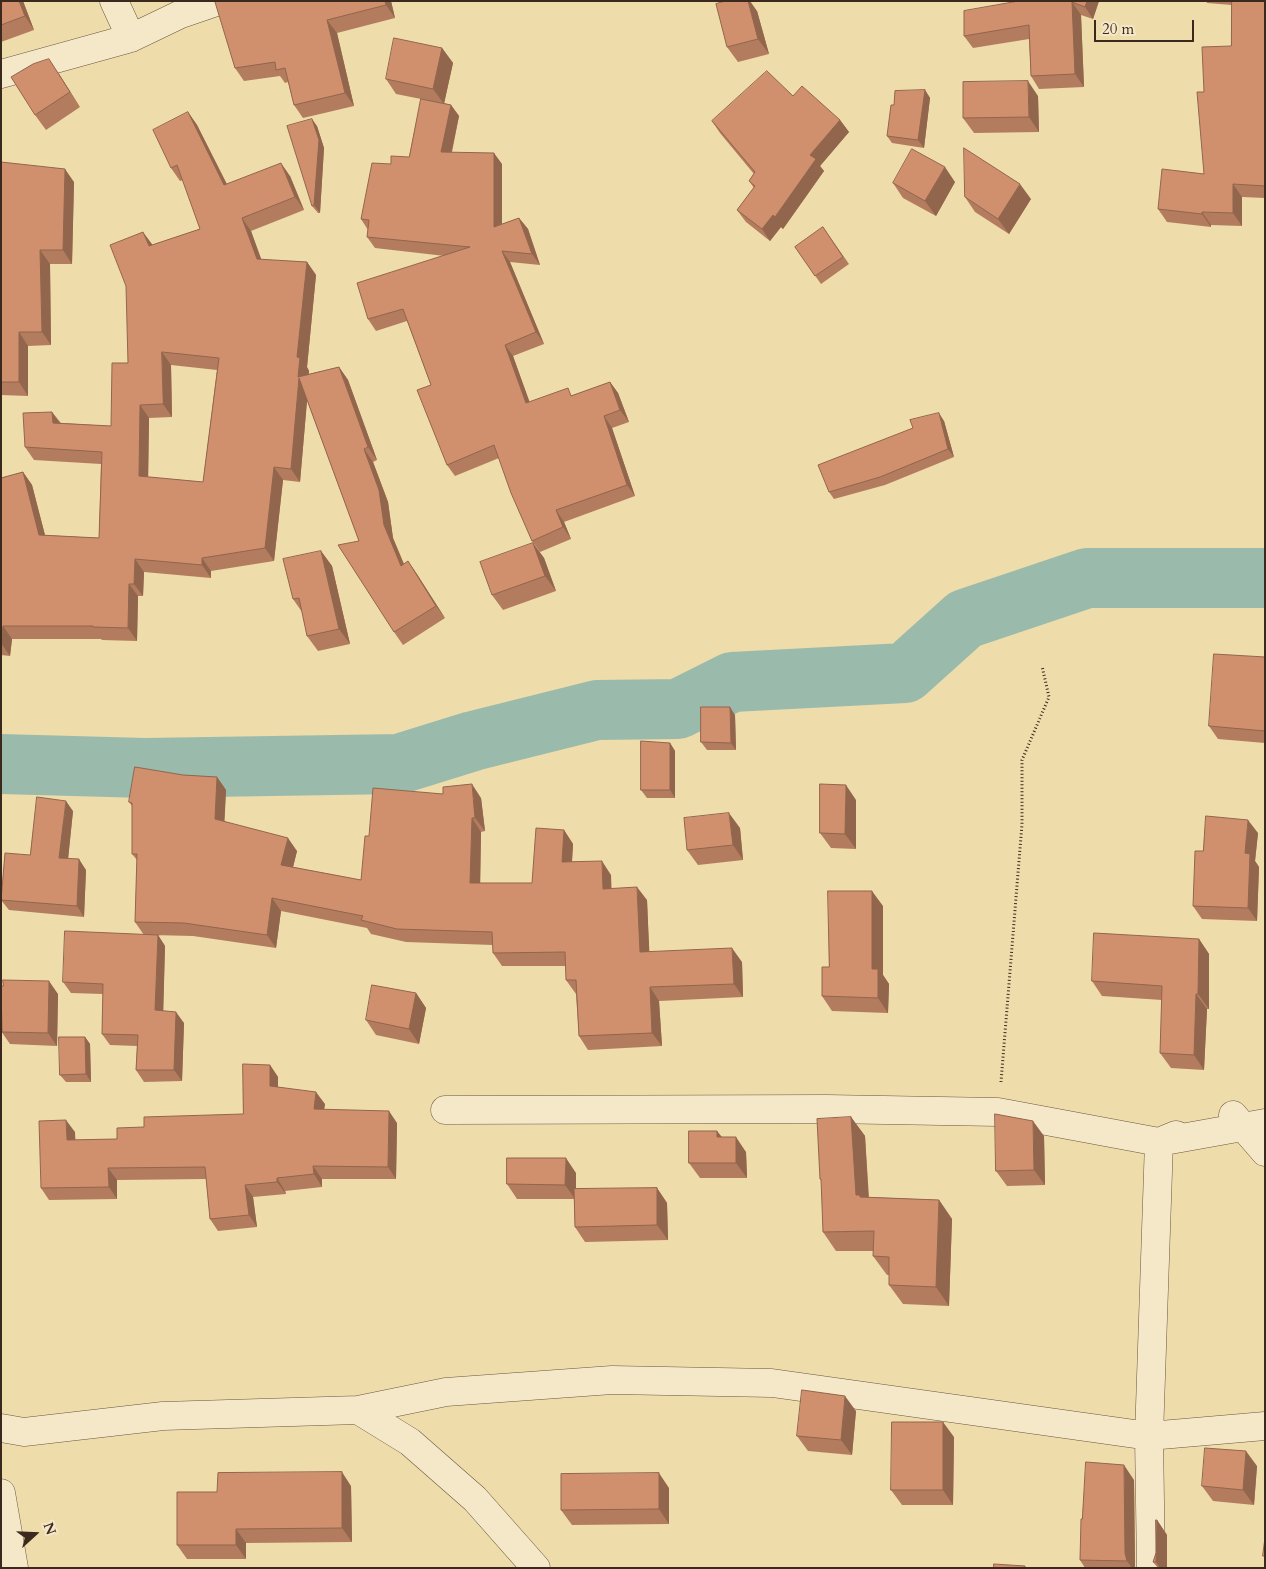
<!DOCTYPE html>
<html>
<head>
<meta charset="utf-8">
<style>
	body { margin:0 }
	#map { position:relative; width:1266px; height:1569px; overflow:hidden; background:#efdcab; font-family:Cardo,serif }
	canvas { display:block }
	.frame { position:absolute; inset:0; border:2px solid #3c291d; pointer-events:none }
	.north { position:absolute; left:10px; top:1509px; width:50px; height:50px; -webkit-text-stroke:4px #f5e8c8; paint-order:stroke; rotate:70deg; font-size:14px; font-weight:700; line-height:20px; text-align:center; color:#3c291d }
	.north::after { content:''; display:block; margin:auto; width:18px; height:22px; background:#3c291d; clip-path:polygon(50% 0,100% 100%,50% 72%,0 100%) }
	.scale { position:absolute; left:1094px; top:20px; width:100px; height:22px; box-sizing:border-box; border:2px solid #3c291d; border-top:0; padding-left:6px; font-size:15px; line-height:18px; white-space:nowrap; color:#3c291d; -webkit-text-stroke:4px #f5e8c8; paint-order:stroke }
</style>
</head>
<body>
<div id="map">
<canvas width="1266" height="1569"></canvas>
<div class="frame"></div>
<div class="north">N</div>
<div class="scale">20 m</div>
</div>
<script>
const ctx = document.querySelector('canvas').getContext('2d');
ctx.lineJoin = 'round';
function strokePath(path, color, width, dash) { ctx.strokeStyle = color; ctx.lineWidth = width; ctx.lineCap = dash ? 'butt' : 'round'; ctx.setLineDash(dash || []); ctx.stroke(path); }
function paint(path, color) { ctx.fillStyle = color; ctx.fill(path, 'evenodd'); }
const river = new Path2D(`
	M1 764 145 768 399 764 473 741 597 710 678 709 732 682 905 673 965 619 1087 578H1265`);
const path = new Path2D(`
	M1001 1082 1022 824V760L1049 697 1042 666`);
const minor = new Path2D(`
	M114 1 131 38
	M1 74 131 38 181 14 219 1
	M445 1110 827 1109 998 1112 1159 1142 1265 1123
	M1233 1115 1265 1152
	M358 1410 410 1442 475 1499 536 1568
	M1 1428 24 1432 163 1416 358 1410 446 1392 612 1380 772 1383 1149 1436 1265 1426
	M1 1493 14 1568
	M1151 1568 1149 1436 1159 1142 1176 1135`);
const wall = new Path2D(`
	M1 1H23L34 30 1 42Z
	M217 1H391L395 18 337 33 354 106 303 118 294 105 288 82 285 83 280 76 244 81 235 68Z
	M1019 1H1099L1093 19 1081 15 1084 87 1039 89 1031 76 1029 39 973 48 964 36Z
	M1206 1H1265V198L1242 197V226L1211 225V227L1167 222 1158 209 1204 174V92L1231 46 1232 5 1207 3Z
	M757 11 769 54 738 62 727 47Z
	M442 48 453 63 444 103 451 105 459 116 452 152 502 164V224L519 218 528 229 540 265 510 262 544 344 513 356 529 402 573 395 610 382 618 393 629 422 612 428 635 496 564 522 571 539 540 552 532 541 499 458 455 476 447 465 431 385 407 321 376 331 368 319 445 256 375 248 367 237 368 230 361 219 391 164 409 157 421 99 396 94 386 79Z
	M59 74 80 107 46 130 35 115Z
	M925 90 930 98 924 148 892 143 887 136 894 105Z
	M793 96 840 120 849 132 820 166 824 171 783 229 781 227 770 241 746 222 737 210 754 188 749 181 754 174 720 133 712 121Z
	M1038 96 1039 132 974 133 963 118Z
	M188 112 197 125 227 184 290 176 304 210 251 231 261 260 307 262 316 275 307 367 309 371V374L339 367 348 380 377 460 373 462 388 502 393 538 404 564 408 561 445 618 403 645 394 632 359 541 307 400 300 482 283 480 274 561 211 571V578L144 572 143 596H138L137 641 102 640 101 639H12L10 656 1 655V478L23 472 32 485 45 535 99 538 101 464 34 460 25 447 52 412 61 423 111 426 128 363 152 245 200 229 183 180 180 181 171 168ZM171 365 217 370 203 482 148 477 149 418 172 417Z
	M317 126 324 148 320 213H318L312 206Z
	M1 162 74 182 72 264H50L51 345 28 346V396L1 395Z
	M955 182 936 216 903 198 893 183Z
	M965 197 1031 199 1009 234 975 212Z
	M823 227 849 264 821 284 795 247Z
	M944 421 954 457 885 485 834 499 829 492Z
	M533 543 544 558 556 591 503 610 492 595Z
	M321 551 332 566 350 644 318 651 307 636 302 612 293 599Z
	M1265 657V743L1218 739 1209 726Z
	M735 715 736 750H707L701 742Z
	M670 743 675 751V798H647L641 790Z
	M183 775 217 777 226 790 224 821 297 851 293 867 361 880 369 836 481 798 485 831 481 832 480 883H532L564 830 573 844 572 862 611 875V888L647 900 649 952 742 962 743 997 659 1001 662 1046 588 1050 579 1036 576 994 566 980V966H502L493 953V945L406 942 371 934 367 928 281 911 276 948 193 936 152 935H158L165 946 163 1011 184 1023 182 1081 144 1082 136 1070 137 1046 110 1045 102 1034 103 994 71 993 63 982 144 935 135 922 137 860 132 854V806L129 802Z
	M856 800V849L831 848 820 833Z
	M73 811 68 859 86 870 84 917 9 910 1 900 30 855Z
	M740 828 743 860 698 865 687 850Z
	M1258 833 1255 861 1259 867 1257 921 1202 919 1193 906 1203 851Z
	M883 906V975L889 984 888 1013 832 1011 822 996 829 967Z
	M1199 939 1209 954V1009H1207L1204 1070 1171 1068 1160 1053 1162 1000 1102 996 1092 981Z
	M1 986 58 994 57 1046 10 1044 1 1031Z
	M416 993 426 1008 419 1044 376 1035 366 1020Z
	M85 1037 90 1044 91 1082H66L60 1075Z
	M270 1065 278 1077V1087L325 1104 324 1110 397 1123 396 1179H322V1187L285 1191 286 1194 253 1197 257 1227 218 1231 210 1219 206 1179 117 1180V1199L49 1200 41 1188 75 1132V1140L117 1139 144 1127 243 1114Z
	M851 1117 865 1136 869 1197 939 1200 952 1219 949 1306 903 1304 889 1285V1275H887L873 1256 874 1251H836L823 1232 822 1181 820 1179Z
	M717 1131 722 1137 746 1152 747 1178H700L689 1163Z
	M1044 1136 1045 1185 1007 1186 996 1171Z
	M576 1173V1189L657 1188 667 1203 668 1240 585 1242 575 1227 574 1199H517L507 1184Z
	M856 1411 852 1455 808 1451 797 1436Z
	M954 1437 953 1505H902L891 1490Z
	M1257 1466 1254 1505 1213 1501 1202 1486Z
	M1134 1480 1135 1568H1085L1080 1560 1082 1519Z
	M351 1486 352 1542 246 1543V1559H187L177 1545 217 1492Z
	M669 1488V1524L572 1525 561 1510Z
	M1157 1520 1167 1535V1568H1158L1153 1562 1156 1553Z`);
const shadedWall = new Path2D(`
	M19 1H23L34 30 25 16Z
	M385 1H391L395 18 386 5Z
	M748 1H750L757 11 769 54 758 39Z
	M1087 1H1099L1093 19 1085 7Z
	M1072 2 1081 15 1084 87 1075 74Z
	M327 20 337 33 354 106 345 93Z
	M442 48 453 63 444 104 433 89Z
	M49 59 59 74 80 107 70 92Z
	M1028 81 1038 96 1039 132 1029 117Z
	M925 90 930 98 924 148 918 140Z
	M451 105 459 116 449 164 441 152Z
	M188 112 197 125 233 197 224 185Z
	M312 119 317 126 324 148 320 213 314 205Z
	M840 120 849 132 820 166 824 171 783 229 781 227 770 241 762 229 810 155Z
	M494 153 502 164V238L494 227Z
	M281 163 290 176 304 210 295 197Z
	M945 167 955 182 936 216 925 201Z
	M65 169 74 182 72 264 63 250Z
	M1020 184 1031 199 1009 234 998 219Z
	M1233 184 1242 197V226L1233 213Z
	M1202 212 1211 225V227L1202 214Z
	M242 218 251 231 266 272 257 259Z
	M519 218 528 229 540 265 532 254Z
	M143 232 152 244 158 259 149 246Z
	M40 250 50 264 51 345 42 332Z
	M502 251 510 262 544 344 536 332Z
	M307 262 316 275 307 367 309 371 307 389 308 390 300 482 291 469 298 377 297 357Z
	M19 332 28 346V396L19 382Z
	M505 345 513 356 534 414 526 403Z
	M162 352 171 365 172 417 163 404Z
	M339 367 348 380 377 460 368 447Z
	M610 382 618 393 629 422 620 410Z
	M140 405 149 418 148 489 139 476Z
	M52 412 61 425 53 423Z
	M939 413 944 421 954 457 948 449Z
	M604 416 612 428 635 496 627 485Z
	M364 449 373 462 388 502 393 538 410 579 401 566 384 525Z
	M274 467 283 480 274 561 265 548Z
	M23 472 32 485 48 547 39 535Z
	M556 510 564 522 571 539 563 527Z
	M533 543 544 558 556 591 545 576Z
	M321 551 332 566 350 644 339 629Z
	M202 558 211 571V578L202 565Z
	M135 559 144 572 143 596 134 584Z
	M408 561 417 574 445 618 436 606Z
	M129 584 138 596 137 641 128 628Z
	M3 626 12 639 10 656 1 643Z
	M730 707 735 715 736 750 731 743Z
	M670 743 675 751V798L670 790Z
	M217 777 226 790 224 832 215 819Z
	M472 784 481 798 485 831 475 818Z
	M846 785 856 800V849L845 834Z
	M66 801 73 811 67 869 59 858Z
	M729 813 740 828 743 860 733 845Z
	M472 818 481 832 480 896 470 883Z
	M1248 820 1258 833 1255 861 1259 867 1257 921 1248 908 1245 853Z
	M564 830 573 844 571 876 562 862Z
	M288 838 297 851 290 879 281 865Z
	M79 859 86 870 84 917 77 906Z
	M602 861 611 875 612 902 603 889Z
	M637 887 647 900 650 966 640 952Z
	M872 891 883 906V975L889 984 888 1013 878 998 872 969Z
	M272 898 281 911 276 948 267 935Z
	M158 935 165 946 163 1022 155 1010Z
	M1199 939 1209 954V1009L1198 994Z
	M732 948 742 962 743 997 734 984Z
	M49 981 58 994 57 1046 48 1033Z
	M650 987 659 1001 662 1046 652 1033Z
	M416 993 426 1008 419 1044 409 1029Z
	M1196 994 1207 1009 1204 1070 1194 1055Z
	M176 1012 184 1023 182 1081 174 1070Z
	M85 1037 90 1044 91 1082 86 1074Z
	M270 1065 278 1077V1098L270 1086Z
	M316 1092 325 1104 322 1121 314 1109Z
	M389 1111 397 1123 396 1179 388 1167Z
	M851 1117 865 1136 869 1207 856 1195Z
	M66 1120 75 1132 76 1152 67 1140Z
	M1033 1121 1044 1136 1045 1185 1034 1170Z
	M717 1131 728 1146 717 1137Z
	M736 1137 746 1152 747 1178 736 1163Z
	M566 1158 576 1173V1200L565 1185Z
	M313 1166 322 1179V1187L314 1174Z
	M108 1168 117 1180V1199L109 1187Z
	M277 1178 285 1191 286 1194 277 1182Z
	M245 1185 253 1197 257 1227 249 1215Z
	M657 1188 667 1203 668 1240 657 1225Z
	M939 1200 952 1219 949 1306 936 1287Z
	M845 1396 856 1411 852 1455 841 1440Z
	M943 1422 954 1437 953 1505 943 1490Z
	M1246 1451 1257 1466 1254 1505 1243 1490Z
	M1124 1465 1134 1480 1135 1568H1132L1127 1561 1125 1553Z
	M342 1472 351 1486 352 1542 342 1528Z
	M659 1473 669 1488V1524L659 1509Z
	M1157 1520 1167 1535V1568H1160L1156 1562Z
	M236 1529 246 1543V1559L236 1545Z`);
const building = new Path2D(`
	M1 1H19L25 16 1 25Z
	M217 1H385L386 5 327 20 345 93 294 105 285 68 276 70 275 62 235 68 215 2Z
	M726 1H748L758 39 727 47 716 4Z
	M1019 1H1087L1085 7 1072 2 1075 74 1031 76 1029 25 964 36V11Z
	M1232 1H1265V186L1233 184V213L1202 212V214L1158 209 1162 169 1204 174 1197 92H1204L1202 47 1231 46Z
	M394 38 442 48 433 89 386 79Z
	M49 59 70 92 35 115 11 77 33 64Z
	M767 71 793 96 802 86 840 120 810 155 816 159 775 217 773 215 762 229 737 210 755 186 749 181 755 172 712 121Z
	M1028 81 1029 117 963 118V82Z
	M925 90 918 140 887 136 891 105H894L895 91Z
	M421 99 451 105 441 152 494 153V227L519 218 532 254 502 251 536 332 505 345 526 403 568 388 571 396 610 382 620 410 604 416 627 485 556 510 563 527 532 541 511 493 494 445 447 465 417 390 431 385 403 309 368 319 357 283 470 247 367 237 369 220 361 219 372 163 391 164V156L409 157Z
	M188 112 224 185 281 163 295 197 242 218 257 259 307 262 297 357 300 358 298 377 339 367 368 447 364 449 379 490 384 525 401 566 408 561 436 606 394 632 338 545 359 541 299 378 291 469 274 467 265 548 202 558V565L135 559 134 584H129L128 628 93 627V626H3L1 643V478L23 472 39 535 99 538 102 452 25 447 23 413 52 412 53 423 111 426 112 363H128L126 286 110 245 143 232 149 246 200 229 177 165 171 168 153 130ZM162 352 219 358 203 482 139 476 140 405 163 404Z
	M312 119 319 140 314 205 312 206 287 126Z
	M964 148 1020 184 998 219 965 197Z
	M912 149 945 167 925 201 893 183Z
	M1 162 65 169 63 250H40L42 332H19V382H1Z
	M823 227 843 257 815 276 795 247Z
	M939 413 948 449 880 477 829 492 818 465 913 428 910 420Z
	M533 543 545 576 492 595 480 562Z
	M321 551 339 629 307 636 299 598 293 599 283 559Z
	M1214 654 1265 657V731L1209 726Z
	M701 707H730L731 743 701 742Z
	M641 741 670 743V790H641Z
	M135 767 183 775 217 777 215 819 288 838 281 865 361 880 365 836H369L373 788 443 794V787L472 784 475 818H472L470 883H532L536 828 564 830 562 862 602 861 603 889 637 887 640 952 732 948 734 984 650 987 652 1033 579 1036 576 980H566L565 952 493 953 492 932 397 929 361 920 363 916 272 898 267 935 184 923 135 922 137 854H132V803L129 802Z
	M820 784 846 785 845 834 820 833Z
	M37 797 66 801 59 858 79 859 77 906 1 900 5 853 30 855Z
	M729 813 733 845 687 850 684 818Z
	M1206 816 1248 820 1245 853 1250 854 1248 908 1193 906 1195 851H1203Z
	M828 891H872V969H878V998L822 996V967H829Z
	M65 931 158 935 155 1010 176 1012 174 1070H136L138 1035 102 1034 103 984 63 982Z
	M1094 933 1199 939 1198 994H1196L1194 1055 1160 1053 1162 986 1092 981Z
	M3 980 49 981 48 1033 2 1032 1 986H3Z
	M372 985 416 993 409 1029 366 1020Z
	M59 1037H85L86 1074 60 1075Z
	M243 1064 270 1065V1086L316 1092 314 1109 389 1111 388 1167 313 1166 314 1174 277 1178V1182L245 1185 249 1215 210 1219 205 1167 108 1168 109 1187 41 1188 39 1121 66 1120 67 1140 117 1139V1128L144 1127V1117L243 1114Z
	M995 1114 1033 1121 1034 1170 996 1171Z
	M851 1117 856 1195H860V1197L939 1200 936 1287 889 1285V1257L873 1256 874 1231 823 1232 821 1179H820L817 1119Z
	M689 1131H717V1137H736V1163H689Z
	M507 1158H566L565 1185 507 1184Z
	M657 1188V1225L575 1227 574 1189Z
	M802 1390 845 1396 841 1440 797 1436Z
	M892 1422H943V1490H891Z
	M1205 1448 1246 1451 1243 1490 1202 1486Z
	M1086 1462 1124 1465 1125 1553 1127 1561 1080 1560 1081 1519H1082Z
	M342 1472V1528L236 1529V1545H177V1492H217L218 1473Z
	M659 1473V1509L561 1510V1474Z
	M1156 1520H1157L1156 1562H1153L1156 1553Z
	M1265 1538V1556H1263Z
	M994 1564 1025 1566V1568H994Z`);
strokePath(river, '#9abbab', 60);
strokePath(minor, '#695640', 29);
strokePath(path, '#3c291d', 3, [1, 2.5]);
strokePath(minor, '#f5e8c8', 28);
paint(wall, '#b37c5f');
paint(shadedWall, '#92654d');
paint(building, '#d0906e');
strokePath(building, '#92654d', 1);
</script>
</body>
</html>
